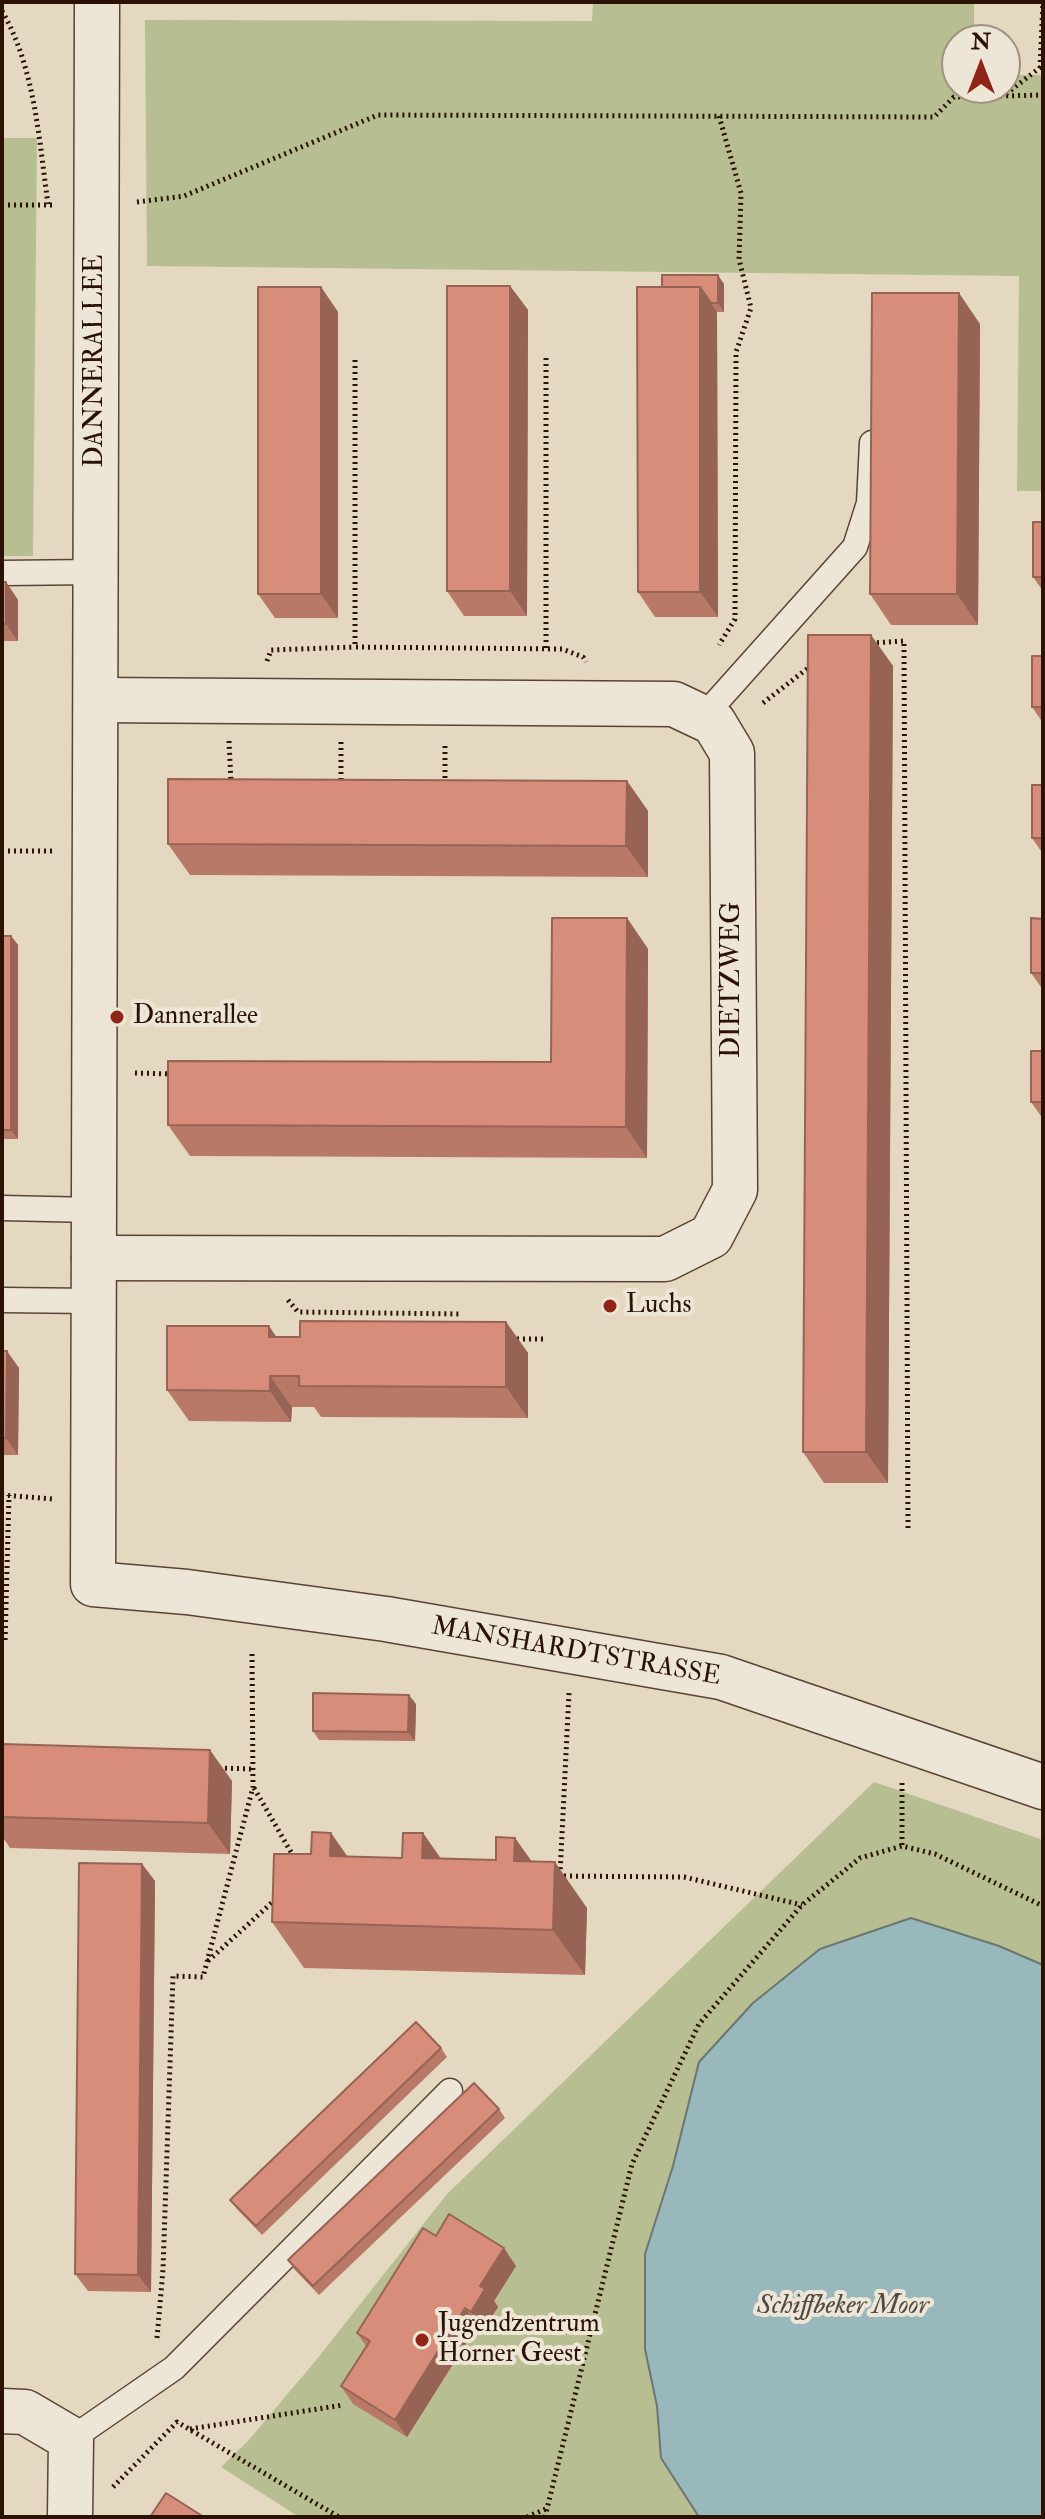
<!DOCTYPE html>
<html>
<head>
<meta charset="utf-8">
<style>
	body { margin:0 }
	#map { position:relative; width:1045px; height:2519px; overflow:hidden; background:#e4d9c0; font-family:"IM FELL Double Pica",serif }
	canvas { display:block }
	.frame { position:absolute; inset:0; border:4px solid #2c1105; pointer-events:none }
	.north { position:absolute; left:941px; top:24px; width:80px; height:80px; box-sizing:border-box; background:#ede6d6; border:2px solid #a09182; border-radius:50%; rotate:0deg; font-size:22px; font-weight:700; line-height:32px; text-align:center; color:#2c1105 }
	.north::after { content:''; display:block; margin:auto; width:28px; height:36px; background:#8f2418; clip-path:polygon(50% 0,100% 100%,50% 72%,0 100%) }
</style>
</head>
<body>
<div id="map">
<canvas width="1045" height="2519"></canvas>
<div class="frame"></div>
<div class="north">N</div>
</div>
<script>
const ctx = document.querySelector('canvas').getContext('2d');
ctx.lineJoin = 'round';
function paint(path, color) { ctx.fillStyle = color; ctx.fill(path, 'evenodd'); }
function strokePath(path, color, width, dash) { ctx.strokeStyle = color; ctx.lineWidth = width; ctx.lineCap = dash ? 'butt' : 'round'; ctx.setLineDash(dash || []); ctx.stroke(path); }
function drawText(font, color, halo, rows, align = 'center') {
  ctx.font = font + ' "IM FELL Double Pica",serif'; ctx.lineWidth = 8; ctx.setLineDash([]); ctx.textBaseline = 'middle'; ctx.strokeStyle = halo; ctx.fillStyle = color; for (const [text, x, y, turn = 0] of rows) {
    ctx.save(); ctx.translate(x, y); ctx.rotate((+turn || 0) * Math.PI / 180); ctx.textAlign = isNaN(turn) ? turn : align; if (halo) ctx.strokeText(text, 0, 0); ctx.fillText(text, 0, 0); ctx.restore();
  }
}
const green = new Path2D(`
	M593 2H974V40H957V88H1005V75H1043V491H1017L1019 276 147 266 145 20 592 21Z
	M2 138H37L33 556H2Z
	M874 1782 1043 1840V1965L999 1946 673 2166 645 2254V2349L657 2406 661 2458 699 2517H299L221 2467 248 2441 317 2359 447 2194Z`);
const water = new Path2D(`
	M911 1918 999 1946 1043 1965V2517H699L661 2458 657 2406 645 2349V2254L673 2166 699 2062 753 2003 820 1949Z`);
const path = new Path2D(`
	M2 11C35 68 39 140 48 204
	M1040 68 1043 2
	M1006 94 1042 66
	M719 116 741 193 739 259 751 308 736 352 735 619 719 645
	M137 202 184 196 378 115 934 117 954 97 1043 95
	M2 205H55
	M546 358V648
	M355 360V647L562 649 583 657 586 662
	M871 643 904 641 908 1528
	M267 661 271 650 355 647
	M763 703 812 665
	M229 741 231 783
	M341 742V784
	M445 784V742
	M2 851H53
	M135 1073 173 1074
	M288 1300 298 1312 462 1314
	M511 1339H546
	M2 1495 53 1499
	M2 1643H5L9 1495
	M219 1768 253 1769
	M902 1783V1846
	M254 1788 295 1859
	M560 1875 569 1693
	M558 1876 684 1877 802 1905
	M208 1961 278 1897
	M157 2338 163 2270 173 1976 203 1977 253 1787 252 1653
	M190 2429 343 2405
	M113 2487 177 2422 339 2517
	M527 2517 548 2508
	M545 2517 632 2164 699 2024 802 1905 860 1858 902 1846 935 1854 1043 1906`);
const service = new Path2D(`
	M2 573 96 572
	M703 717 855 547 869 503 872 443
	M2 1208 94 1210
	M2 1300 94 1301
	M71 2439 174 2368 450 2091`);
const minor = new Path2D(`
	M94 1258 665 1259 711 1236 735 1190 732 753 714 723 674 704 96 700
	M2 2411 25 2412 71 2439 70 2517`);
const tertiary = new Path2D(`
	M97 2 93 1584 187 1592 386 1619 721 1677 1043 1787`);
const wall = new Path2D(`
	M724 284V312H717L718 617H655L638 592 662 287Z
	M510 286 528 310 527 616H464L447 591Z
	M321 287 338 312V618H275L258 594Z
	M980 324 978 625H891L870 594Z
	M1043 522V591L1033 577Z
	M2 582H6L18 600V641H2Z
	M871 635 893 666 888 1483H824L803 1452Z
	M1043 656V723L1032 707Z
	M627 781 648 811V877L190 875 168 844Z
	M1043 785V854L1032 838Z
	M627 918 648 949 647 1158 190 1156 168 1125 551 1062Z
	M1043 919V990L1031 973Z
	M2 936H11L18 945V1139H2Z
	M1043 1051V1119L1031 1102Z
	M506 1322 528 1353V1418L321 1417 314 1407H292L291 1422 189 1421 167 1390 276 1337H300Z
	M2 1351 19 1368 18 1455H2Z
	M416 1704 415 1741 319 1740 313 1731Z
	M2 1744 232 1781 230 1854 10 1848 2 1836Z
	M331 1833 347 1856 402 1858 423 1833 441 1859 496 1860 515 1838 532 1862 587 1908 585 1975 304 1968 272 1922 311 1854Z
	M142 1864 155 1881 151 2292 88 2291 75 2274Z
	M441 2048 447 2057 262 2235 237 2209 230 2200Z
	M499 2109 505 2118 319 2295 294 2269 288 2260Z
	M436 2236 516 2266 494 2301 498 2307 483 2330 477 2326 407 2437 353 2404 341 2386 366 2346 357 2333Z`);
const shadedWall = new Path2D(`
	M718 275 724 284V312L718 303Z
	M510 286 528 310 527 616 510 591Z
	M321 287 338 312V618L321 594Z
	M700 287 717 312 718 617 700 592Z
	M959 293 980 324 978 625 957 594Z
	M6 582 18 600V641L6 624Z
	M871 635 893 666 888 1483 866 1452Z
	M627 781 648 811V877L626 846Z
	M627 918 648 949 647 1158 626 1127Z
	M11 936 18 945V1139L11 1130Z
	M506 1322 528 1353V1418L506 1387Z
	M269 1326 290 1357 269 1337Z
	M7 1351 19 1368 18 1455 6 1438Z
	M270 1376 292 1407 291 1422 270 1391Z
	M409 1695 416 1704 415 1741 408 1732Z
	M210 1750 232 1781 230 1854 208 1823Z
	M331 1833 363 1879 330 1856Z
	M423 1833 455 1879 422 1858Z
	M515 1838 547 1883 514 1861Z
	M555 1862 587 1908 585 1975 553 1930Z
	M142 1864 155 1881 151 2292 138 2275Z
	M504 2248 516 2266 494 2301 498 2307 483 2330 471 2312 480 2286Z
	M465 2308 477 2326 407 2437 395 2420Z`);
const building = new Path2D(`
	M662 275H718V303H711L700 287H662Z
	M447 286H510V591H447Z
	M258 287H321V594H258Z
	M637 287H700V592H638Z
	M872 293H959L957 594H870Z
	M1033 522H1043V577H1033Z
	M2 582H6V624H2Z
	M808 635H871L866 1452H803Z
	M1032 656H1043V707H1032Z
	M168 779 627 781 626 846 168 844Z
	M1032 785H1043V838H1032Z
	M552 918H627L626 1127 168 1125V1061L551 1062Z
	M1031 918 1043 919V973H1031Z
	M2 936H11V1130H2Z
	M1031 1051H1043V1102H1031Z
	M300 1321 506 1322V1387L299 1386V1376H270V1391L167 1390V1326H269V1337H300Z
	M2 1351H7L6 1438H2Z
	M313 1693 409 1695 408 1732 313 1731Z
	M2 1744 210 1750 208 1823 2 1817Z
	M312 1832 331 1833 330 1856 402 1858 403 1833H423L422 1858 496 1860V1837L515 1838 514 1861 555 1862 553 1930 272 1922 274 1854H311Z
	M79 1863 142 1864 138 2275 75 2274Z
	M416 2022 441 2048 256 2226 230 2200Z
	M474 2083 499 2109 313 2286 288 2260Z
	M449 2214 504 2248 480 2286 485 2289 471 2312 465 2308 395 2420 341 2386 370 2341 357 2333 423 2228 436 2236Z
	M166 2493 204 2517H150Z`);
const markers = [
	[117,1017,8,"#8f2418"],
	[610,1306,8,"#8f2418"],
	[422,2340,8,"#8f2418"]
];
const streetNames = [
	["DANNERALLEE",96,361,-90],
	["DIETZWEG",733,980,-90],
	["MANSHARDTSTRASSE",576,1653,10]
];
const poiNames = [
	["Dannerallee",133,1017],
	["Luchs",626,1306],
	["Jugendzentrum",438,2325],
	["Horner Geest",438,2355]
];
const waterNames = [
	["Schiffbeker Moor",843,2307]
];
paint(green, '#b7be91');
paint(water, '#98b8bb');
strokePath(water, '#6d7572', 2);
strokePath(service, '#5a4334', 27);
strokePath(minor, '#5a4334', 47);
strokePath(tertiary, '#5a4334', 47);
strokePath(path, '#2c1105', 5, [2, 4]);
strokePath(service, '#ede6d6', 24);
strokePath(minor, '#ede6d6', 44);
strokePath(tertiary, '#ede6d6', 44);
paint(wall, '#b97968');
paint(shadedWall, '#966355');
paint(building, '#d78d79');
strokePath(building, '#966355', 2);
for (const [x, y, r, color] of markers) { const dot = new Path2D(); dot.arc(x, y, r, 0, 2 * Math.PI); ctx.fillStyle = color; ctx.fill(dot); strokePath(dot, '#ede6d6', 3); }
drawText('26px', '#2c1105', '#ede6d6', streetNames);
drawText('26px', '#2c1105', '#ede6d6', poiNames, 'left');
drawText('italic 28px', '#524b45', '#ede6d6', waterNames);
</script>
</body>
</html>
